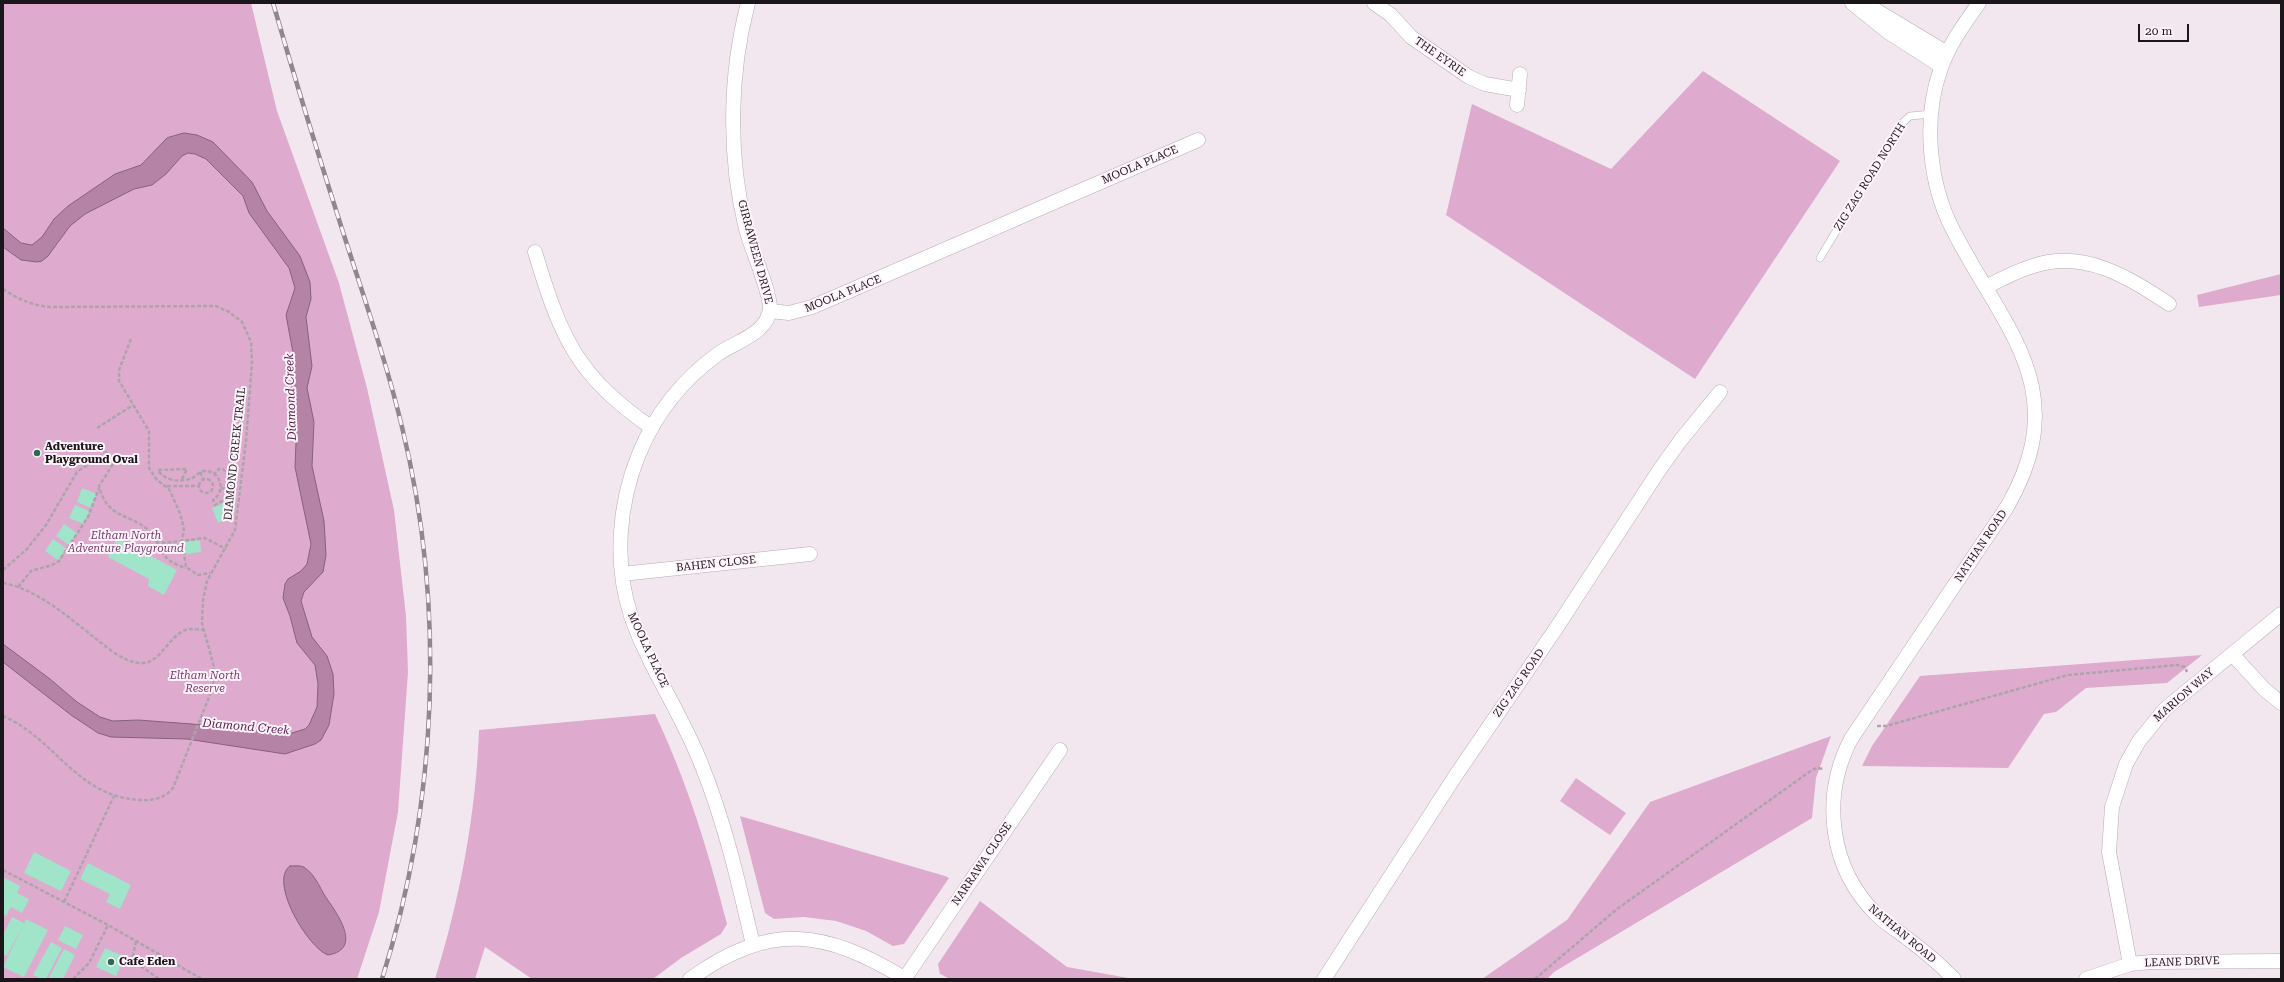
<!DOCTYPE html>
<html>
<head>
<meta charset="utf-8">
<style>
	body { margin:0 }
	#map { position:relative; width:2284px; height:982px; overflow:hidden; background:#f2e7ee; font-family:"Roboto Serif",serif }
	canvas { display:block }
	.frame { position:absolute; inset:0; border:4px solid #1a1619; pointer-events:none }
	.scale { position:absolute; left:2138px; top:24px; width:51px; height:18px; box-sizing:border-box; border:2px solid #1a1619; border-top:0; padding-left:5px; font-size:12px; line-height:14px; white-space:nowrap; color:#1a1619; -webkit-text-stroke:3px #fff4fc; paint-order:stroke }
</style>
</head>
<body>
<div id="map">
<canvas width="2284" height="982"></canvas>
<div class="frame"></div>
<div class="scale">20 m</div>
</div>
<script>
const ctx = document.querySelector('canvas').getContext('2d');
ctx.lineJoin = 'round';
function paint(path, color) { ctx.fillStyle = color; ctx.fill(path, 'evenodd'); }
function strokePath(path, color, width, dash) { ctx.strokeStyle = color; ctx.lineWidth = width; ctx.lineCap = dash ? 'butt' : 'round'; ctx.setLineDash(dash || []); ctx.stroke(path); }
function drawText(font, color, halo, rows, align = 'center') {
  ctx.font = font + ' "Roboto Serif",serif'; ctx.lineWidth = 4; ctx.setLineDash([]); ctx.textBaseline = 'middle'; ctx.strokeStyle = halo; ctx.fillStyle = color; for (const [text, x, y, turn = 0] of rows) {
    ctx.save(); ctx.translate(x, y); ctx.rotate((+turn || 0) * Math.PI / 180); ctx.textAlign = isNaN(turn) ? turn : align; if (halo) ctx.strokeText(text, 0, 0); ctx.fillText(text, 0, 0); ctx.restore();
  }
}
const green = new Path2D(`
	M3 3H251L277 111 339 283 367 388 394 510 406 616 408 672 398 812 379 912 357 979H3Z
	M1703 71 1840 161 1695 379 1446 215 1472 104 1611 169Z
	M2281 274V295L2199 307 2197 295Z
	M2202 655 2167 683 2086 688 2056 712 2044 714 2008 768 1862 766 1872 746 1920 676Z
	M655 714C688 784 708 850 727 924L721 934 681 958 653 979H532L485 947 475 979H435C460 899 476 813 479 730Z
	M1831 736 1816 778 1812 818 1554 972 1547 979H1482L1567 920 1650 802Z
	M1576 778 1626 813 1610 835 1560 801Z
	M740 816 945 876 949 878 904 944 893 946 866 931 836 921 804 917 774 919 765 913Z
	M980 901 1067 967 1134 979H950L940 974 938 964Z`);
const water = new Path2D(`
	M184 133 197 135 213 142 252 182 267 211 300 256 310 282 311 299 306 317 312 366 307 388 314 422 312 466 324 521 326 555 323 572 304 592 301 601 312 637 327 656 333 674 334 694 329 725 321 740 315 744 285 754 187 739 111 737 98 733 71 715 3 662V644L50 679 77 702 100 717 113 721 138 720 192 724 259 731 282 736 305 729 309 725 317 707 318 684 315 665 297 643 290 616 283 598 285 584 288 579 301 571 307 564 311 544 295 467 297 418 291 386 294 358 286 315 295 288 289 268 249 213 243 196 206 159 195 154 188 153 182 156 166 174 152 185 134 189 85 214 70 226 48 256 42 261 37 262 21 260 3 247V228L21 243 32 245 42 237 54 219 68 206 115 174 141 165 167 138Z
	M290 866C295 866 302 865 305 868 315 875 319 886 325 896 336 912 364 949 328 955 308 948 268 881 290 866Z`);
const building = new Path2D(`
	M82 488 97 494 91 508 77 502Z
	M225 503 231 517 218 523 212 508Z
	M75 505 89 511 84 524 69 518Z
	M64 524 77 533 69 545 56 536Z
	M117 538 177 570 164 595 148 586 149 579 108 557Z
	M53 539 66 548 58 560 45 551Z
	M200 540 201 552 186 554 184 542Z
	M34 852 71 871 61 891 24 873Z
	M88 863 131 885 120 909 106 902 110 894 80 879Z
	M3 877 20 886 17 893 29 899 22 913 11 907 6 916 3 914Z
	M12 917 24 923 7 956 3 954V935Z
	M26 919 48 930 24 977 3 967Z
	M65 926 83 935 76 949 58 940Z
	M51 942 62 948 46 979H41L33 975Z
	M105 948 125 957 116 976 96 967Z
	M64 949 75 955 63 979H48Z`);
const path = new Path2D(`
	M3 289C18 299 31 305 49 307L216 306 229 312 242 322 251 342 252 363 246 441 235 530 207 581 203 600 202 623 214 667 213 687 173 788C165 798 153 801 140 800 77 797 56 739 3 716
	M131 339 119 370V381L149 431V468L157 480 169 489 180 513 184 529 182 541 186 567 198 575 210 573
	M97 428 133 405
	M113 464 99 486C108 520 128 512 148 530 165 547 155 558 186 568
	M200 472 203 479
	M199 486a7 7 0 1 1 14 0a7 7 0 1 1-14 0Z
	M182 479 187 469 158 470C164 481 179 482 190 479 195 478 198 472 204 471 220 470 227 491 213 500L215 505 226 499C231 488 231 478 223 469H219L214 474
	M167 486H199
	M221 488 229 489
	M156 540 164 543 205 538 226 549
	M3 570 27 549 46 525 77 472 108 451
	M3 583C37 589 68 617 95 638 108 648 122 661 139 663 159 666 168 637 185 630 191 628 198 630 204 630
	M18 587 31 571 52 565 59 561 88 517 99 488
	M1877 726H1886L2068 675 2177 665 2185 667 2187 672
	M3 870 108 925 202 979
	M64 902 114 796
	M136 941 132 960 159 979
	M73 979 89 963 108 925
	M1535 979 1617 909 1812 770 1817 768 1824 769`);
const lane = new Path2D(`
	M1820 258 1900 125 1910 116 1932 114`);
const street = new Path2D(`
	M748 3C729 75 728 156 746 229 751 248 770 291 770 308 768 334 736 341 718 354 683 379 655 414 639 454 618 505 614 564 631 616 649 668 682 714 702 766 725 823 739 884 753 945
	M1374 3 1391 15 1411 37 1469 77 1485 84 1519 90
	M1852 3 1888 32 1941 66
	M1864 3 1947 53
	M1517 105 1520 74
	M535 252C561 338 576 375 652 428
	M1986 287C2001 279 2017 271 2033 266 2084 249 2128 277 2169 304
	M770 311 789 313 812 307 1198 140
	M622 574 810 554
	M2232 654 2264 689 2281 703
	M2130 964 2109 852 2112 807 2126 764 2139 741 2165 709 2281 614
	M905 978 1060 750
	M690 979C771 921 825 930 906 979
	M1324 979 1456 775 1557 627 1660 469 1680 441 1720 392
	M1954 979C1940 964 1924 951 1908 939 1898 931 1886 924 1877 915 1829 868 1821 797 1851 739L2007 507C2075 389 2004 330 1953 230 1929 184 1923 120 1940 71 1948 46 1964 24 1979 3
	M2086 979 2130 964 2151 962 2281 961`);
const rail = new Path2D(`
	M273 3C295 79 318 154 342 229 363 295 386 360 402 427 446 607 438 802 382 979`);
const markers = [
	[37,453,4,"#2d6a55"],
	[111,962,4,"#2d6a55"]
];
const streetNames = [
	["THE EYRIE",1440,57,35],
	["MOOLA PLACE",1140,165,-23],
	["ZIG ZAG ROAD NORTH",1870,177,-58],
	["GIRRAWEEN DRIVE",755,252,75],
	["MOOLA PLACE",843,294,-22],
	["DIAMOND CREEK TRAIL",235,454,-84],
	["NATHAN ROAD",1981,546,-56],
	["BAHEN CLOSE",716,564,-6],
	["MOOLA PLACE",648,650,65],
	["ZIG ZAG ROAD",1519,683,-55],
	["MARION WAY",2184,695,-41],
	["NARRAWA CLOSE",982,864,-56],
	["NATHAN ROAD",1902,934,40],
	["LEANE DRIVE",2182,962,-2]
];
const poiNames = [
	["Adventure",45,447],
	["Playground Oval",45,460],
	["Cafe Eden",119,962]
];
const parkNames = [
	["Eltham North",126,536],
	["Adventure Playground",126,549],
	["Eltham North",205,676],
	["Reserve",205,689]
];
const waterNames = [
	["Diamond Creek",291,397,-92],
	["Diamond Creek",246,727,5]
];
paint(green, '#deabcf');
paint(water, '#b483a6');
strokePath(water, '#86627c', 1);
paint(building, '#a0e4c9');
strokePath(lane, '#b6acb3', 8);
strokePath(street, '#b6acb3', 15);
strokePath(path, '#ada4aa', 2.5, [4, 2]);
strokePath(lane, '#fff', 7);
strokePath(street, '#fff', 14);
strokePath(rail, '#8e878c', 4.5);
strokePath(rail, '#fff4fc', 3, [9]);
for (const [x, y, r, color] of markers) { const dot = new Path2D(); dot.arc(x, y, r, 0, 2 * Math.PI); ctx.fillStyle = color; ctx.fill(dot); strokePath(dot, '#fff4fc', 1.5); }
drawText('11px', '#1a1619', '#fff4fc', streetNames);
drawText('bold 11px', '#1a1619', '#fff4fc', poiNames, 'left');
drawText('italic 11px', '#7a3c6c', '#fff4fc', parkNames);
drawText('italic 12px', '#581c4b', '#fff4fc', waterNames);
</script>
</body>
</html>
